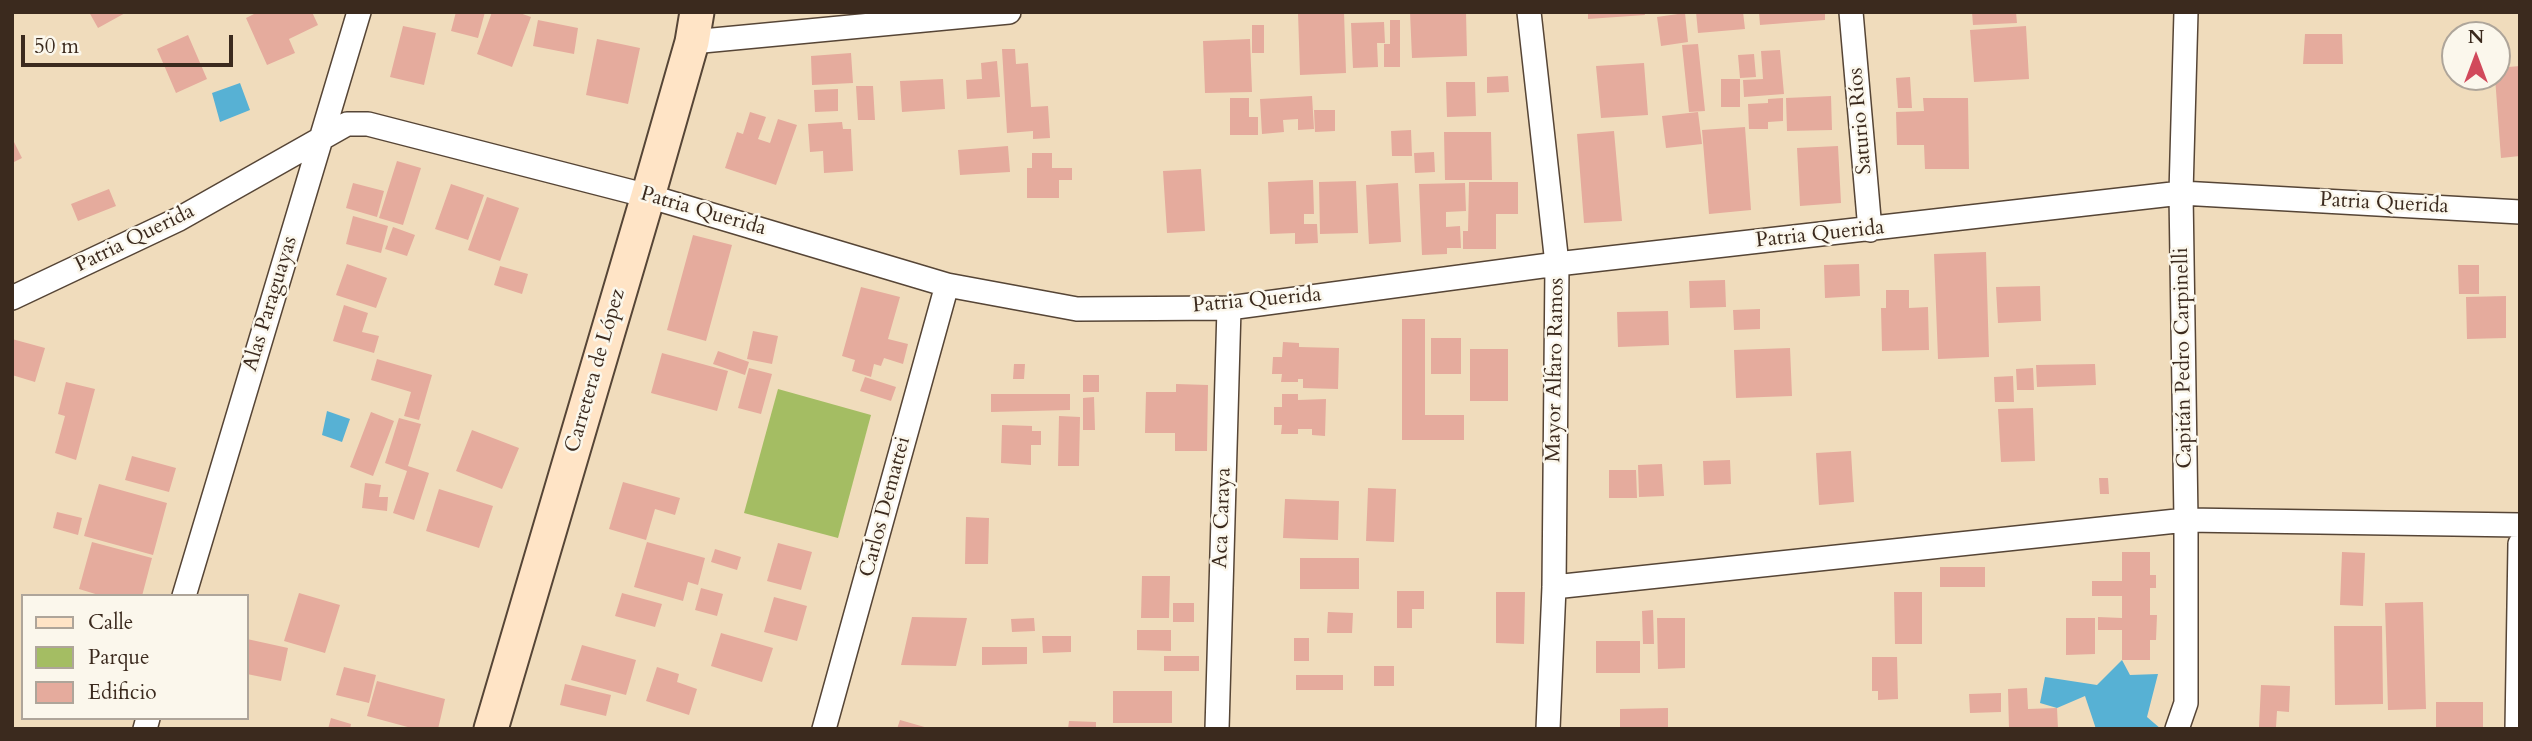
<!DOCTYPE html>
<html>
<head>
<meta charset="utf-8">
<style>
	body { margin:0 }
	#map { position:relative; width:2532px; height:741px; overflow:hidden; background:#f0dcbc; font-family:Cardo,serif }
	canvas { display:block }
	.frame { position:absolute; inset:0; border:14px solid #3b2a1e; pointer-events:none }
	.legend { position:absolute; left:21px; top:594px; width:228px; height:126px; box-sizing:border-box; background:#fbf7ec; border:2px solid #aea59a; margin:0; padding:9px 12px; list-style:none; font-size:21px; color:#3b2a1e }
	.legend li { display:flex; align-items:center; gap:14px; height:35px }
	.legend b { width:35px; border:2px solid #aea59a }
	.north { position:absolute; left:2441px; top:21px; width:70px; height:70px; box-sizing:border-box; background:#fbf7ec; border:2px solid #aea59a; border-radius:50%; rotate:0deg; font-size:19px; font-weight:700; line-height:28px; text-align:center; color:#3b2a1e }
	.north::after { content:''; display:block; margin:auto; width:24px; height:32px; background:#d1495b; clip-path:polygon(50% 0,100% 100%,50% 72%,0 100%) }
	.scale { position:absolute; left:21px; top:35px; width:212px; height:32px; box-sizing:border-box; border:4px solid #3b2a1e; border-top:0; padding-left:9px; font-size:21px; line-height:24px; white-space:nowrap; color:#3b2a1e; -webkit-text-stroke:5px #fbf7ec; paint-order:stroke }
</style>
</head>
<body>
<div id="map">
<canvas width="2532" height="741"></canvas>
<div class="frame"></div>
<ul class="legend">
<li><b style="height:9px;background:#ffe4c6"></b>Calle</li>
<li><b style="height:19px;background:#a4bd63"></b>Parque</li>
<li><b style="height:19px;background:#e5ab9d"></b>Edificio</li>
</ul>
<div class="north">N</div>
<div class="scale">50 m</div>
</div>
<script>
const ctx = document.querySelector('canvas').getContext('2d');
ctx.lineJoin = 'round';
function paint(path, color) { ctx.fillStyle = color; ctx.fill(path, 'evenodd'); }
function strokePath(path, color, width, dash) { ctx.strokeStyle = color; ctx.lineWidth = width; ctx.lineCap = dash ? 'butt' : 'round'; ctx.setLineDash(dash || []); ctx.stroke(path); }
function drawText(font, color, halo, rows, align = 'center') {
  ctx.font = font + ' Cardo,serif'; ctx.lineWidth = 5; ctx.setLineDash([]); ctx.textBaseline = 'middle'; ctx.strokeStyle = halo; ctx.fillStyle = color; for (const [text, x, y, turn = 0] of rows) {
    ctx.save(); ctx.translate(x, y); ctx.rotate((+turn || 0) * Math.PI / 180); ctx.textAlign = isNaN(turn) ? turn : align; if (halo) ctx.strokeText(text, 0, 0); ctx.fillText(text, 0, 0); ctx.restore();
  }
}
const green = new Path2D(`
	M778 389 871 415 838 538 744 513Z`);
const water = new Path2D(`
	M240 83 250 110 220 122 212 93Z
	M327 411 350 419 342 442 322 435Z
	M2122 660 2130 675 2158 674 2147 717 2161 729H2096L2085 696 2057 708 2040 703 2045 677 2097 685Z`);
const building = new Path2D(`
	M89 12H127L98 28Z
	M258 12H312L318 25 289 39 295 53 267 65 246 18Z
	M456 12H485L478 38 451 31Z
	M492 12H517L531 17 512 67 477 54Z
	M1298 12H1344L1346 73 1300 75Z
	M1410 12H1466L1467 56 1412 58Z
	M1588 12H1644L1645 15 1588 19Z
	M1696 12H1743L1745 29 1698 33Z
	M1759 12H1825V20L1760 25Z
	M1972 12H2016L2017 23 1973 25Z
	M1685 13 1688 42 1661 46 1657 17Z
	M538 20 578 28 574 54 533 46Z
	M1390 20H1400V67H1384V44H1390Z
	M1384 22 1385 43H1377L1378 67 1353 68 1351 23Z
	M1252 25H1264V53H1252Z
	M403 26 436 33 424 85 390 77Z
	M2026 26 2029 79 1974 82 1970 30Z
	M2305 34H2342L2343 64H2303Z
	M188 35 207 79 176 93 157 49Z
	M597 39 640 48 628 104 586 95Z
	M1250 39 1252 92 1205 93 1203 41Z
	M1698 44 1705 111 1689 112 1682 45Z
	M1002 49H1015L1016 64 1028 63 1031 107 1048 106 1050 138 1033 139V131L1007 133Z
	M1780 50 1784 94 1744 97 1743 80 1763 79 1761 51Z
	M851 53 853 83 812 85 811 56Z
	M1754 54 1756 77 1740 78 1738 55Z
	M997 61 1000 97 967 99 966 80 982 79 981 63Z
	M1644 63 1648 115 1601 118 1596 66Z
	M2520 66V156L2501 158 2495 77H2497V68Z
	M1508 76 1509 92 1487 93V77Z
	M1910 77 1912 108H1898L1896 78Z
	M943 79 945 109 902 112 900 81Z
	M1721 79H1740V107H1721Z
	M1446 82H1475L1476 116 1447 117Z
	M856 86H873L875 120H858Z
	M838 89V111L815 112 814 90Z
	M1312 96 1314 129 1298 130V119L1283 120 1284 132 1262 134 1260 99Z
	M1831 96 1832 130 1787 131 1786 98Z
	M1230 98H1249V117H1258V135H1230Z
	M1783 98V121L1768 122V129H1749L1748 104 1768 103V99Z
	M1923 98H1968L1969 169H1925L1924 145H1897L1896 112 1924 111Z
	M1314 110H1335V131L1315 132Z
	M750 112 766 117 758 139 770 143 778 119 797 125 776 185 725 168 737 132 743 134Z
	M1698 112 1702 144 1666 148 1662 116Z
	M842 122 843 129H851L853 171 824 173 823 151 810 152 808 124Z
	M1745 127 1751 210 1709 214 1702 130Z
	M1411 130 1412 156H1392L1391 131Z
	M1614 131 1622 221 1584 223 1577 134Z
	M1444 132H1491L1492 180H1445Z
	M12 138 22 158 12 163Z
	M1008 146 1010 172 960 175 958 150Z
	M1838 146 1841 203 1800 206 1797 148Z
	M1434 152 1435 172 1415 173 1414 153Z
	M1032 153H1052V168H1072V180H1059V198H1027V168H1032Z
	M397 161 421 168 403 225 379 218Z
	M1201 169 1205 231 1167 233 1163 171Z
	M1313 180 1314 214H1304V224H1317L1318 243 1295 244V233L1270 234 1268 182Z
	M1356 181 1358 233 1320 234 1319 182Z
	M1469 182H1518V214H1496V249H1463V231H1468Z
	M353 183 384 191 377 217 346 208Z
	M1398 183 1401 242 1369 244 1366 185Z
	M1465 183 1466 211 1446 212V227L1460 226 1461 248H1447V254L1422 255 1419 184Z
	M451 184 484 195 468 240 435 229Z
	M109 189 116 206 78 221 71 204Z
	M487 197 519 208 500 261 468 250Z
	M353 216 388 226 381 253 346 244Z
	M393 227 415 235 407 256 385 249Z
	M693 235 732 245 706 341 667 330Z
	M1986 252 1989 357 1938 359 1934 254Z
	M347 264 387 278 376 308 336 295Z
	M1859 264 1860 296 1825 298 1824 265Z
	M2458 265H2479V294H2459Z
	M500 266 528 274 522 294 494 285Z
	M1725 280 1726 307 1690 308 1689 281Z
	M2040 286 2041 321 1998 323 1996 287Z
	M861 287 900 297 888 339 908 344 903 364 884 358 881 366 874 364 871 377 852 371 855 360 842 356Z
	M1886 290H1909V308L1928 307 1929 350 1882 351 1881 308H1886Z
	M2506 296V338L2467 339 2466 297Z
	M344 305 368 313 362 332 379 336 374 353 333 341Z
	M1760 309V329L1734 330 1733 310Z
	M1668 311 1669 345 1618 347 1617 312Z
	M1402 319H1425V415H1464V440H1402Z
	M753 331 778 336 772 364 747 359Z
	M1431 338H1461V374H1431Z
	M12 339 45 348 35 382 12 375Z
	M1283 342 1299 343V347L1339 348 1338 389 1303 388V379H1298V382H1281L1282 374H1272L1273 357H1282Z
	M1790 348 1792 396 1736 398 1734 350Z
	M1470 349H1508V401H1470Z
	M718 351 749 362 745 375 713 364Z
	M662 353 728 371 717 411 651 393Z
	M377 359 432 375 419 420 404 416 411 392 371 380Z
	M1014 364H1025L1024 379H1013Z
	M2095 364 2096 385 2037 387 2036 365Z
	M749 368 772 374 761 414 738 408Z
	M2033 368 2034 390H2017L2016 369Z
	M1083 375H1099V392H1083Z
	M2013 376 2014 402H1995L1994 377Z
	M865 377 896 387 891 401 860 391Z
	M66 382 95 389 76 460 55 453 65 416 58 414Z
	M1176 384 1208 385 1207 451H1175V433H1145L1146 392H1176Z
	M991 394H1070V410L991 412Z
	M1282 394H1298V400L1326 399 1325 436 1312 435V429H1298V434H1281L1282 425H1274V407H1282Z
	M1094 397 1095 430H1083V398Z
	M2033 408 2035 461 2001 462 1998 409Z
	M371 412 394 421 373 476 350 467Z
	M1059 416 1080 417 1079 466H1058Z
	M399 418 421 424 408 466 429 473 414 520 393 513 407 471 385 463Z
	M1002 425 1032 426V431H1041V445H1031V465L1001 463Z
	M472 430 519 448 502 489 456 471Z
	M1851 451 1854 502 1819 505 1816 453Z
	M132 456 176 468 169 492 125 480Z
	M1730 460 1731 484 1704 485 1703 461Z
	M1662 464 1664 496 1639 497 1638 465Z
	M1609 470H1636L1637 498H1609Z
	M2099 478H2108L2109 494H2100Z
	M623 482 680 498 675 515 655 509 646 540 609 529Z
	M365 483 381 485 379 497H388L387 511 362 508Z
	M99 484 167 503 153 555 84 536Z
	M1368 488 1396 489 1394 542 1366 541Z
	M439 489 493 506 479 548 426 531Z
	M1285 499 1339 501 1338 540 1283 538Z
	M57 512 82 518 78 535 53 528Z
	M966 517 989 518 988 564H965Z
	M92 542 152 558 142 596H102L79 589Z
	M647 542 705 558 698 585 688 582 683 601 634 587Z
	M778 543 812 552 801 590 767 581Z
	M715 549 741 557 737 570 711 562Z
	M2122 552H2150V575H2156V588H2150V615H2157L2156 640H2150V660H2122V630H2098V617L2122 618V596H2092V581H2122Z
	M2342 552 2365 553 2363 606 2340 605Z
	M1300 558H1359V589H1300Z
	M1940 567H1985V587H1940Z
	M1142 576H1170L1169 618H1141Z
	M701 588 723 594 717 616 695 610Z
	M1397 591H1424V609H1412V628H1397Z
	M1496 592H1525L1524 644 1496 643Z
	M1894 592H1922V644H1895Z
	M299 593 340 605 325 653 284 641Z
	M622 593 662 604 655 627 615 616Z
	M774 597 807 606 797 641 764 632Z
	M2423 602 2426 709 2388 710 2385 603Z
	M1173 603H1194V622H1173Z
	M1653 610 1654 644H1643L1642 611Z
	M1328 612 1353 613 1352 633H1327Z
	M912 617 967 618 956 666 901 665Z
	M1034 618 1035 631 1012 632 1011 619Z
	M1657 618H1685V668L1658 669Z
	M2066 618H2095V654L2066 655Z
	M2334 626H2382L2383 704 2335 705Z
	M1137 630H1171V651L1137 650Z
	M721 633 773 648 762 682 711 666Z
	M1042 636H1071V652L1043 653Z
	M1294 638H1309V661H1294Z
	M247 639 288 648 281 681 247 674Z
	M1596 641H1640V673H1596Z
	M582 645 636 660 626 695 571 680Z
	M982 647H1027V664L982 665Z
	M1164 656H1199V671H1164Z
	M1872 657H1897L1898 699 1878 700V691H1872Z
	M1374 666H1394V686H1374Z
	M344 667 376 675 369 703 336 695Z
	M657 667 679 674 677 682 697 689 689 715 646 701Z
	M1296 675H1343V690H1296Z
	M377 681 445 699 438 729H415L367 716Z
	M565 684 611 695 606 716 560 705Z
	M2261 685 2290 686 2289 712 2277 711 2276 727H2259Z
	M2027 688 2028 709 2057 708 2058 729H2009L2008 689Z
	M1113 691H1172V723H1113Z
	M2001 693V712L1970 713 1969 694Z
	M2436 702H2483V729H2436Z
	M1668 708V729H1620V709Z
	M331 718 351 724 350 729H328Z
	M900 720 928 728V729H897Z
	M1069 721 1096 722V729H1068Z`);
const street = new Path2D(`
	M1529 12 1557 264 1554 587 1548 729
	M1851 12 1870 230
	M692 42 1009 12
	M12 298 179 219 347 124H368L648 196 947 285 1077 309 1229 308 1557 264 2181 193 2520 212
	M1554 587 2186 520 2520 525
	M184 596 359 12
	M145 729 148 718
	M824 729 947 285
	M1217 729 1229 308
	M2177 729 2186 703V520L2181 193 2186 12
	M2517 729 2520 544`);
const secondary = new Path2D(`
	M491 729 648 196 692 42 697 12`);
const streetNames = [
	["Saturio Ríos",1861,121,-95],
	["Patria Querida",2384,204,3],
	["Patria Querida",703,212,16],
	["Patria Querida",1820,235,-6],
	["Patria Querida",135,239,-26],
	["Patria Querida",1257,301,-5],
	["Alas Paraguayas",271,304,-73],
	["Capitán Pedro Carpinelli",2184,358,-91],
	["Mayor Alfaro Ramos",1556,370,-89],
	["Carretera de López",596,371,-74],
	["Carlos Demattei",886,507,-75],
	["Aca Caraya",1223,518,-88]
];
paint(green, '#a4bd63');
paint(water, '#57b1d4');
paint(building, '#e5ab9d');
strokePath(street, '#564536', 26);
strokePath(secondary, '#564536', 37);
strokePath(street, '#fff', 23);
strokePath(secondary, '#ffe4c6', 33);
drawText('21px', '#3b2a1e', '#fbf7ec', streetNames);
</script>
</body>
</html>
